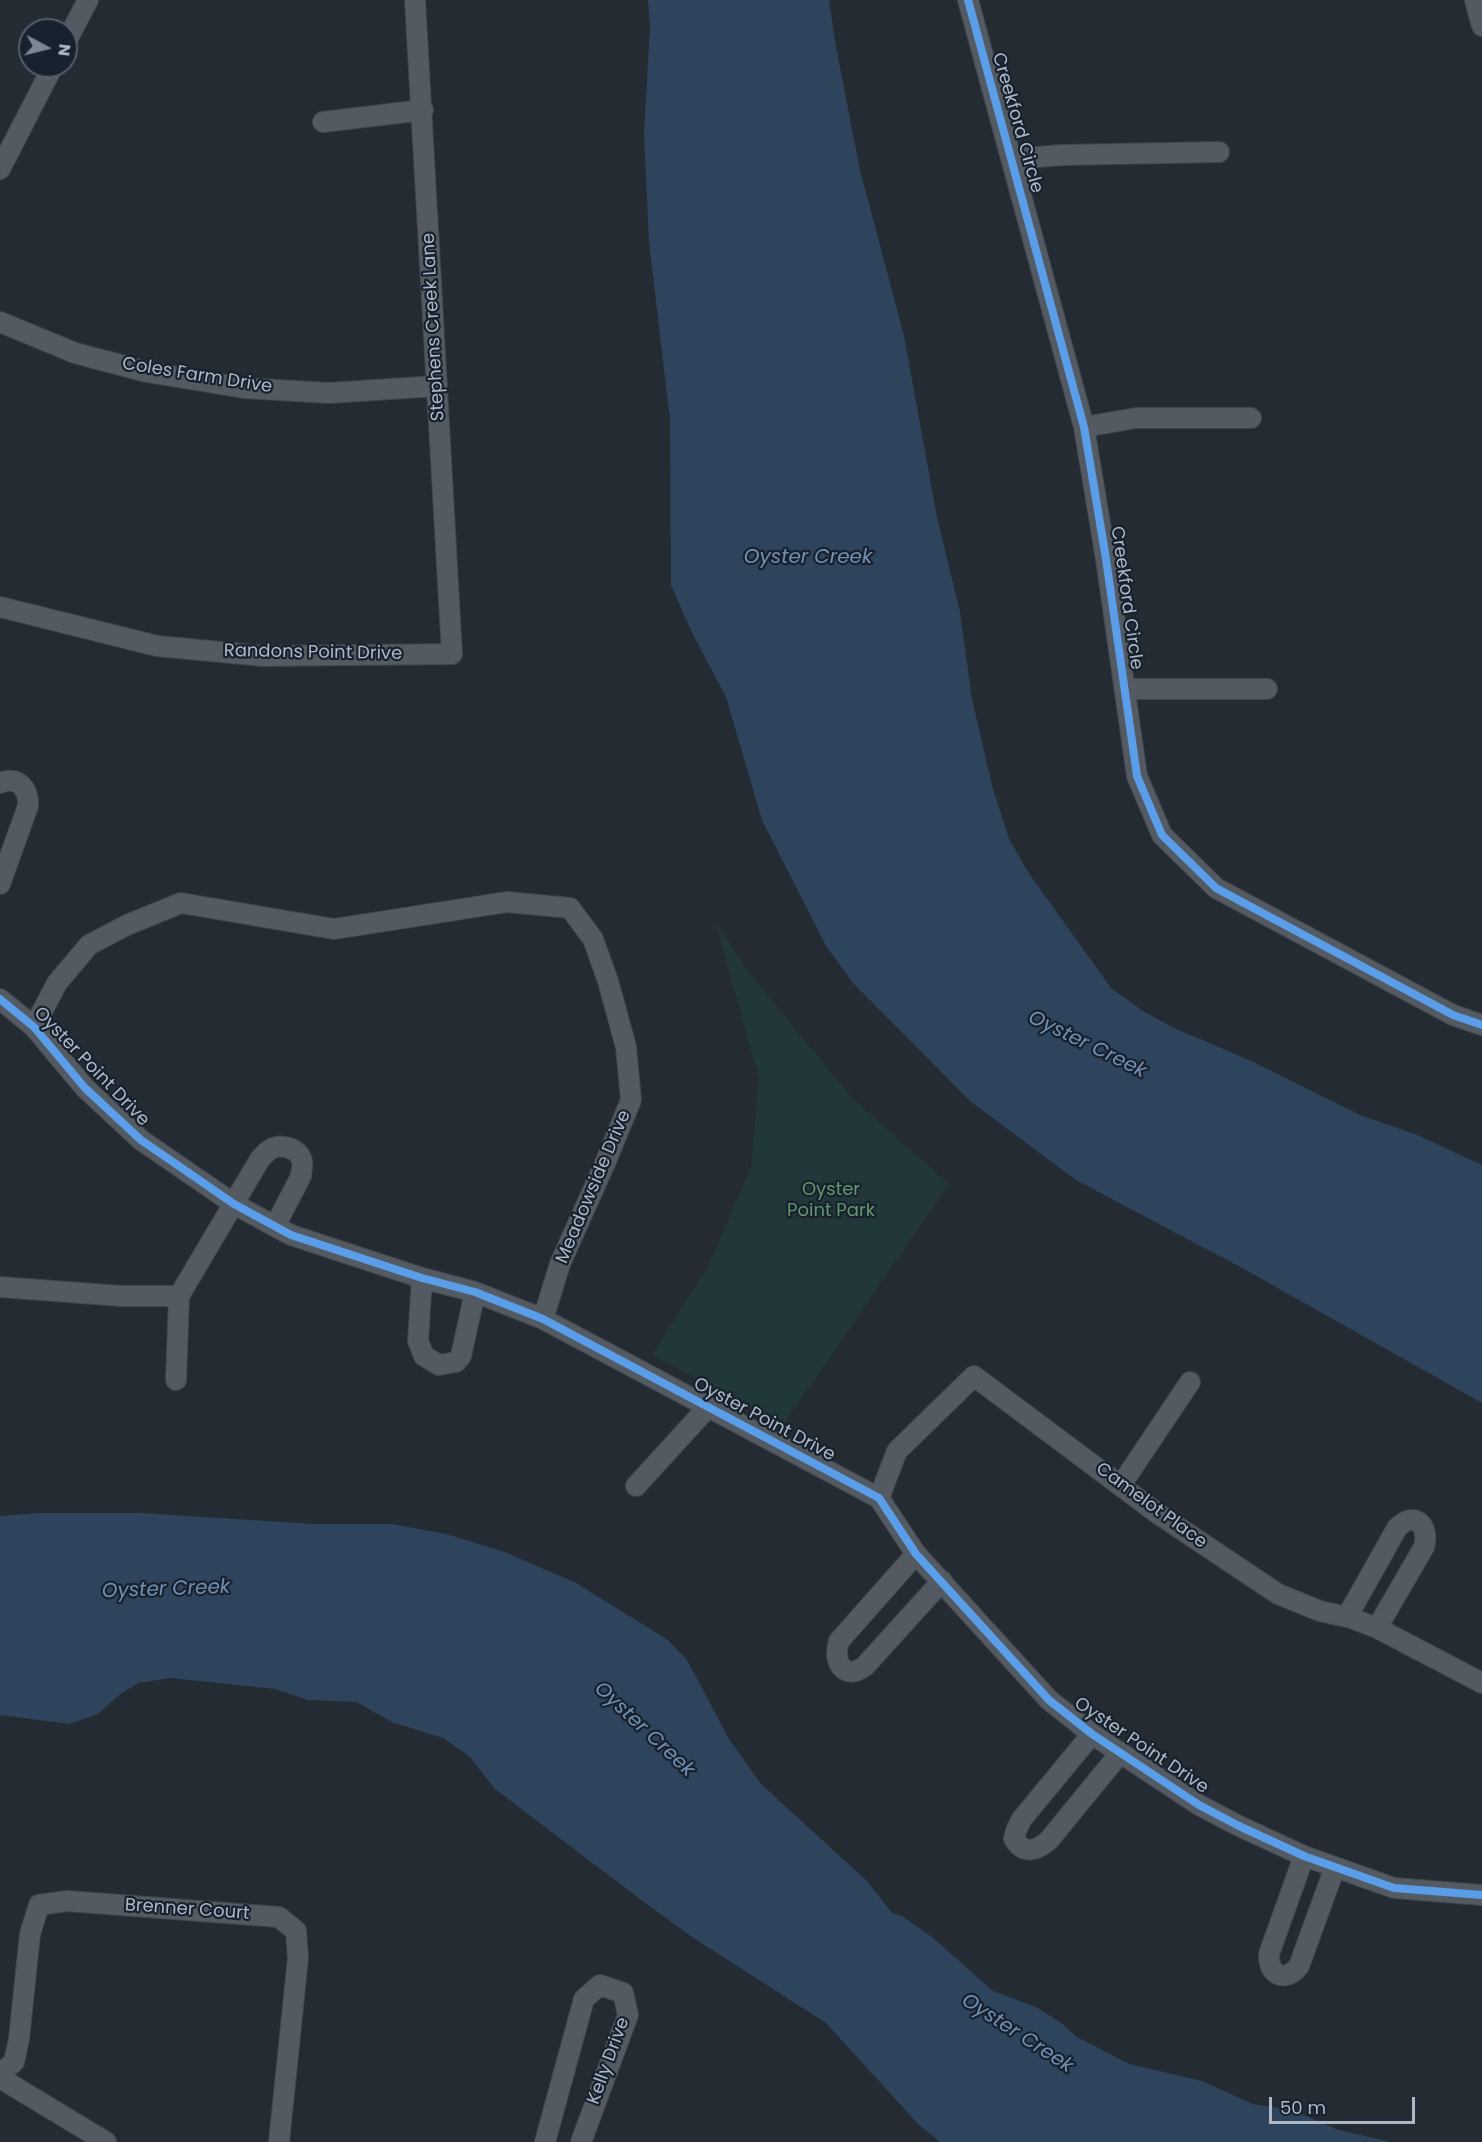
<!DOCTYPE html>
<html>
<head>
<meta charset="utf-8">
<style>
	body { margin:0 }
	#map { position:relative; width:1482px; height:2142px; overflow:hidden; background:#242b33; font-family:Poppins,sans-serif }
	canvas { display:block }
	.north { position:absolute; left:18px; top:18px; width:60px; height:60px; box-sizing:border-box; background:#18222e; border:2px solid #535e6b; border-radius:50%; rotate:97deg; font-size:16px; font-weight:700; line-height:24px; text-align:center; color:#acb8c7 }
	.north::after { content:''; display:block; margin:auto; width:21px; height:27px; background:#7c8793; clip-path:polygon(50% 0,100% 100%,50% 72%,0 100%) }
	.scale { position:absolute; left:1269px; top:2097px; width:146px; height:27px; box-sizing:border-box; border:3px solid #acb8c7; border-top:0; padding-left:8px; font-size:18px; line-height:21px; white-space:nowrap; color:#acb8c7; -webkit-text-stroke:4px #18222e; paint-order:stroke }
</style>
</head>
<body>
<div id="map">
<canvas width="1482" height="2142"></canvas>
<div class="north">N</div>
<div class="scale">50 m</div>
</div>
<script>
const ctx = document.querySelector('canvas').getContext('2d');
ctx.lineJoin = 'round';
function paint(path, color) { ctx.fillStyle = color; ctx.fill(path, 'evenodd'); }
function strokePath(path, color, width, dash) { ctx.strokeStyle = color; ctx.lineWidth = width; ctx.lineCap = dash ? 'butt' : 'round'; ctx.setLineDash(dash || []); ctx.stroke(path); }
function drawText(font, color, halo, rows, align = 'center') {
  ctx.font = font + ' Poppins,sans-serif'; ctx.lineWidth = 4.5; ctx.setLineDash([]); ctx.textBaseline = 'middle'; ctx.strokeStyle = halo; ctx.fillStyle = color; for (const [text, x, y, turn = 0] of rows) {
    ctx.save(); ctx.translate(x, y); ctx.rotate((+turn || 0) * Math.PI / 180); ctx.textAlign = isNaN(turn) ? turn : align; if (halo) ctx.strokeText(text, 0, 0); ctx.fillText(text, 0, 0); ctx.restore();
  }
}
const green = new Path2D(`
	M715 921 745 967 851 1097 949 1184 782 1427 652 1354 709 1265 751 1167 759 1078Z`);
const water = new Path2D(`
	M648 0H829L836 47 860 170 904 336 937 517 960 612 972 699 993 789 1009 839 1028 872 1111 988 1143 1011 1174 1028 1249 1060 1360 1115 1415 1134 1482 1165V1403L1244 1269 1076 1180 970 1101 853 983 826 946 762 820 726 697 691 631 671 585 670 420 649 242 644 134 650 26Z
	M39 1513H141L313 1524H392L446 1534 505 1552 576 1583 668 1640 687 1660 729 1739 761 1784 867 1881 892 1913 902 1916 932 1937 993 1991 1036 2007 1061 2023 1077 2037 1129 2064 1202 2081 1253 2104 1292 2110 1339 2130 1391 2142H940L919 2125 826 2023 692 1937 636 1896 495 1789 469 1756 443 1738 394 1723 356 1702 308 1700 275 1689 171 1678 138 1683 119 1695 98 1714 70 1724 0 1715V1516Z`);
const minor = new Path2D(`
	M968 0 1084 427 1106 559 1137 776 1162 835 1216 888 1453 1015 1482 1025
	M1475 0 1482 26
	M66 42 88 0
	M323 122 423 110
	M1012 159 1062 155 1219 152
	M0 169 53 66
	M0 322 75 353 147 372 244 388 329 393 437 386
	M1084 427 1136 418H1251
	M0 607 157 646 263 656 452 654 415 0
	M1125 689H1267
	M0 783C18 775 29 789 28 806L0 884
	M0 999 34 1027 85 1088 141 1140 234 1204 291 1235 422 1278 475 1292 543 1319 879 1498 916 1554 1049 1700 1092 1734 1199 1805 1239 1826 1304 1856 1394 1888 1482 1895
	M34 1027 57 983 89 945 127 925 181 903 334 929 507 902 570 908 593 939 608 981 626 1047 631 1100 606 1161 560 1264 543 1319
	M422 1278 418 1341 424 1356 439 1365 456 1362 461 1356 475 1292
	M0 1287 121 1296H179
	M176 1380 179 1296 260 1159C263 1156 267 1151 271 1149 282 1143 301 1149 302 1162 303 1166 301 1172 301 1176L275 1226
	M1121 1485 1190 1382
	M636 1486 708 1407
	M879 1498 897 1451 974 1376 1157 1513 1278 1594 1320 1611 1351 1618 1377 1628 1482 1683
	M916 1554 839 1641C832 1661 844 1682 865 1666L942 1581
	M1347 1617 1397 1528C1414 1510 1430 1525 1424 1547L1377 1628
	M1092 1734 1021 1820 1016 1831 1014 1839C1024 1855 1037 1851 1049 1840L1121 1752
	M1304 1856 1269 1954C1268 1976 1286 1983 1299 1966L1335 1867
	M0 2074 14 2062 19 2039 30 1934 39 1905 67 1901 279 1917 296 1931 298 1958 279 2142
	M0 2078 106 2142
	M545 2142 584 1999 600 1985 623 1993 628 2015 581 2142`);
const cycleway = new Path2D(`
	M968 0 1084 427 1106 559 1137 776 1162 835 1216 888 1453 1015 1482 1025
	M0 999 34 1027 85 1088 141 1140 234 1204 291 1235 422 1278 475 1292 543 1319 879 1498 916 1554 1049 1700 1092 1734 1199 1805 1239 1826 1304 1856 1394 1888 1482 1895`);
const streetNames = [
	["Creekford Circle",1017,123,74],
	["Stephens Creek Lane",434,327,-93],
	["Coles Farm Drive",197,376,9],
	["Creekford Circle",1126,598,82],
	["Randons Point Drive",313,653,1],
	["Oyster Point Drive",91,1067,46],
	["Meadowside Drive",594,1187,-67],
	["Oyster Point Drive",764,1420,28],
	["Camelot Place",1151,1506,36],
	["Oyster Point Drive",1141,1746,34],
	["Brenner Court",187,1910,4],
	["Kelly Drive",609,2061,-70]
];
const parkNames = [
	["Oyster",831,1190],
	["Point Park",831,1211]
];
const waterNames = [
	["Oyster Creek",808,558],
	["Oyster Creek",1087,1045,26],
	["Oyster Creek",166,1590,-2],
	["Oyster Creek",644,1730,43],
	["Oyster Creek",1017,2034,33]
];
paint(green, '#21373a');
paint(water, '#2e445c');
strokePath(minor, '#41464c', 22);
strokePath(minor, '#545a62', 20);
strokePath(cycleway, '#5a9eea', 8);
drawText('18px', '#acb8c7', '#18222e', streetNames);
drawText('18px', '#62996c', '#18222e', parkNames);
drawText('italic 20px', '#728fb2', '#18222e', waterNames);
</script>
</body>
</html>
